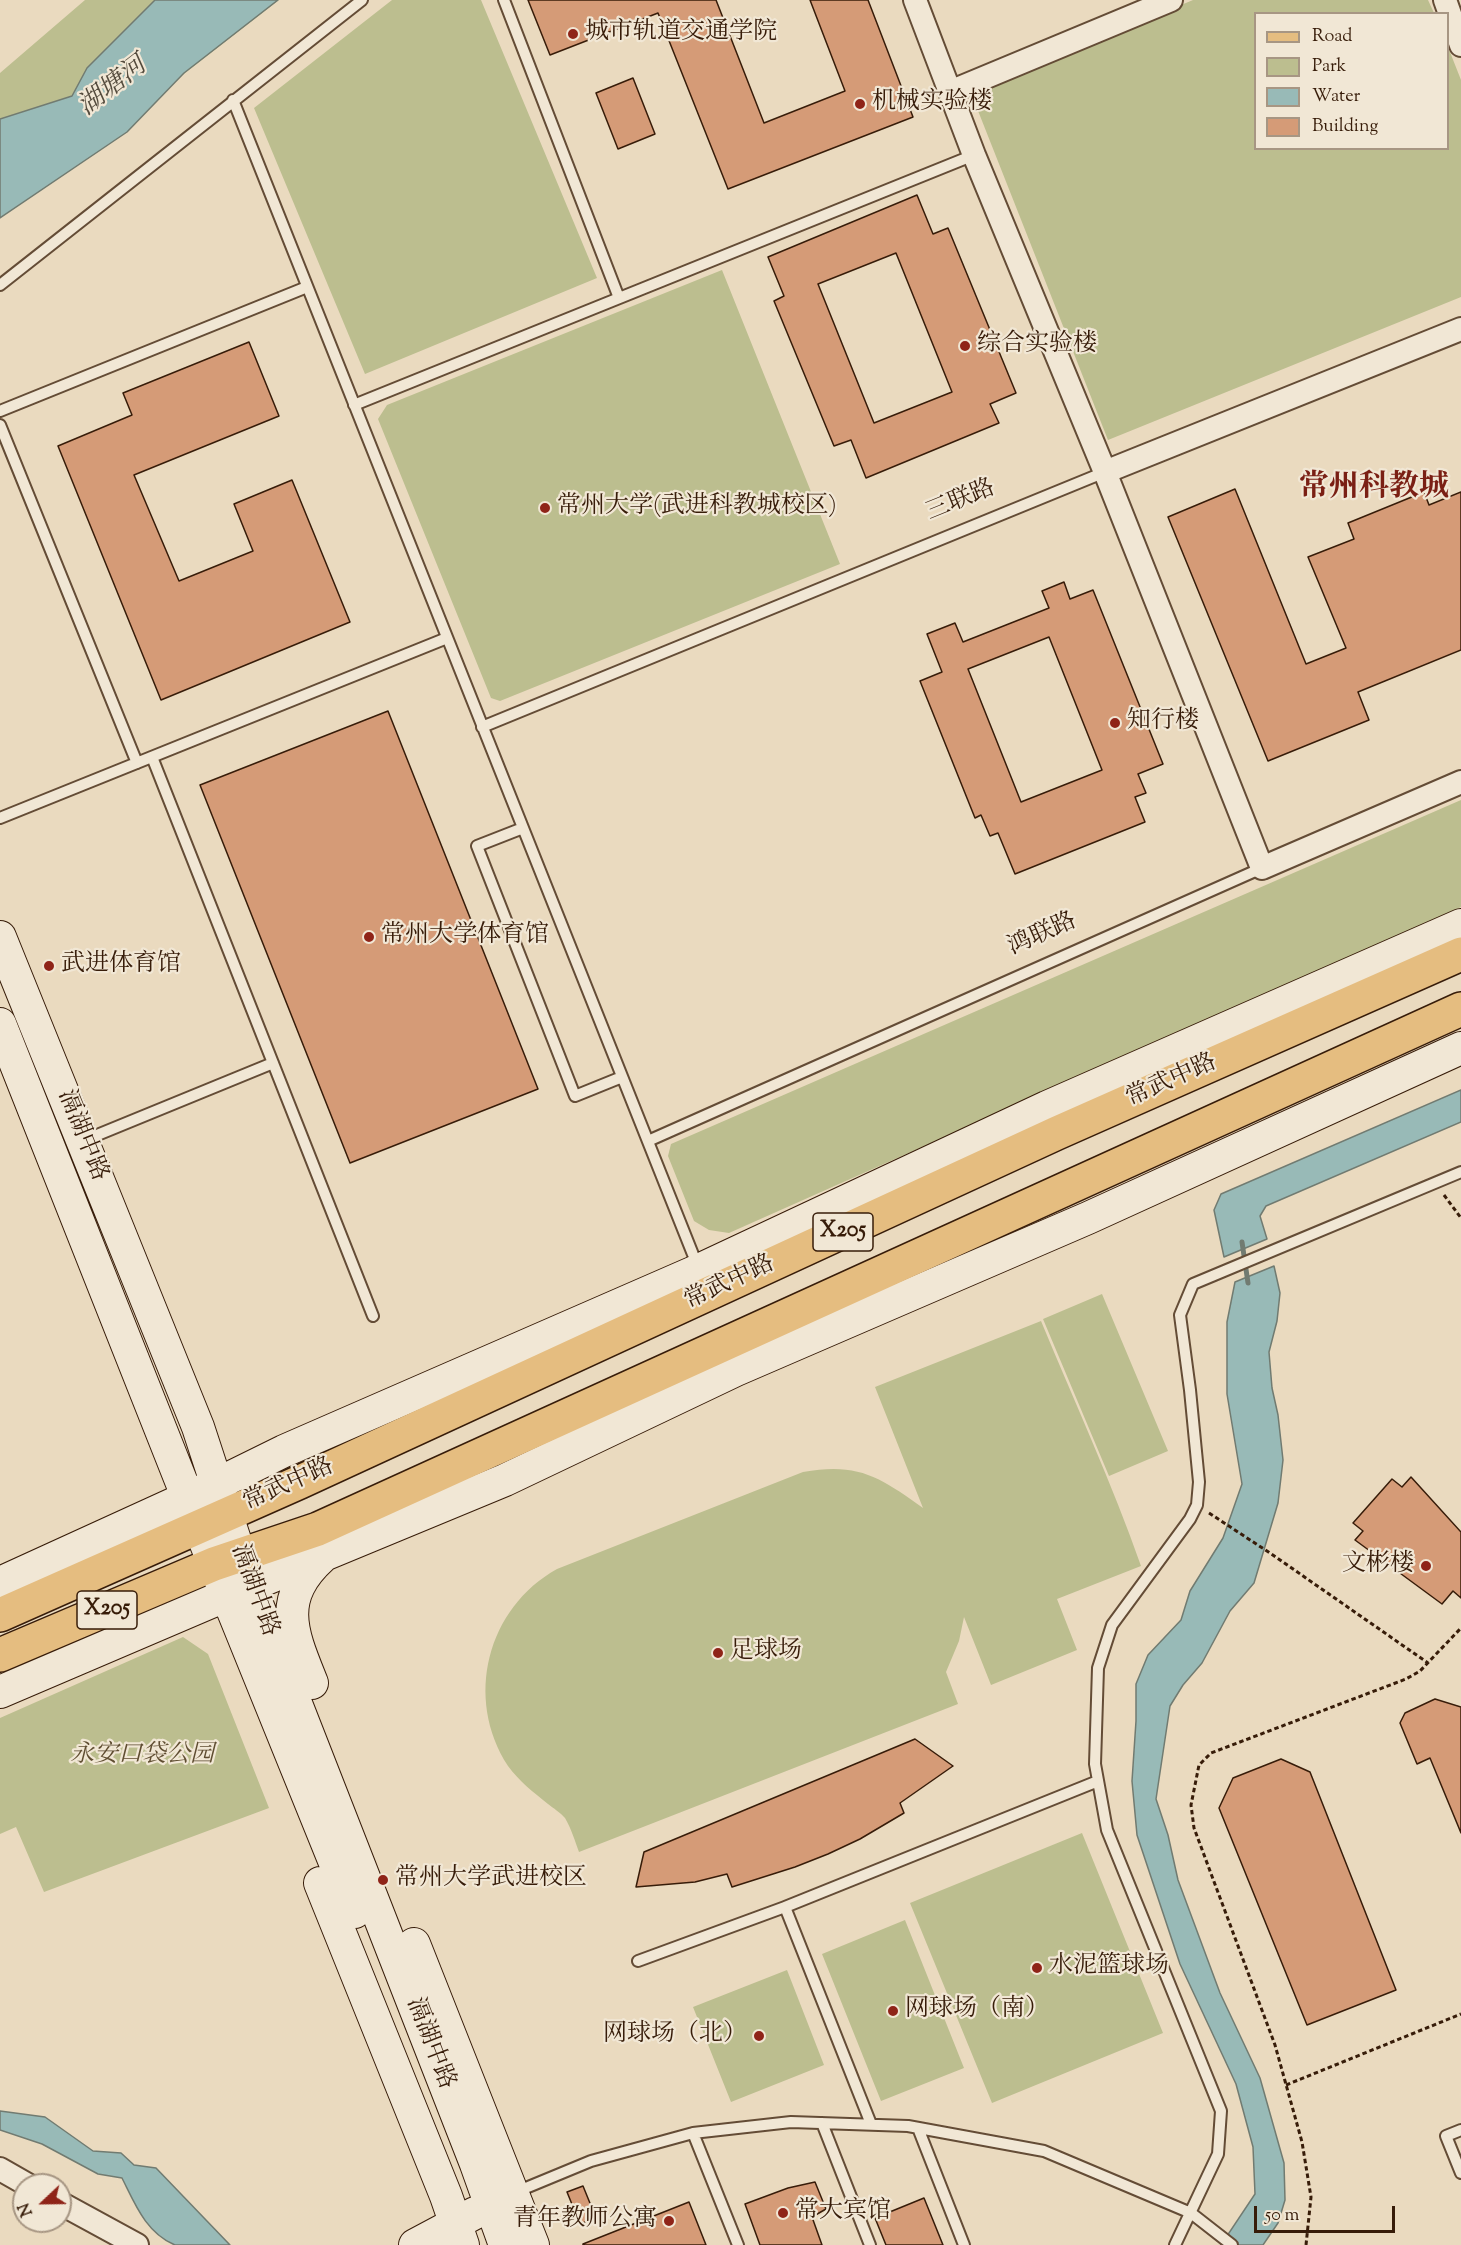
<!DOCTYPE html>
<html>
<head>
<meta charset="utf-8">
<style>
	body { margin:0 }
	#map { position:relative; width:1461px; height:2245px; overflow:hidden; background:#eadabf; font-family:"Sorts Mill Goudy",serif }
	canvas { display:block }
	.legend { position:absolute; left:1254px; top:12px; width:195px; height:138px; box-sizing:border-box; background:#f1e7d5; border:2px solid #a79683; margin:0; padding:8px 10px; list-style:none; font-size:18px; color:#371c09 }
	.legend li { display:flex; align-items:center; gap:12px; height:30px }
	.legend b { width:30px; border:2px solid #a79683 }
	.north { position:absolute; left:12px; top:2173px; width:60px; height:60px; box-sizing:border-box; background:#f1e7d5; border:2px solid #a79683; border-radius:50%; rotate:248deg; font-size:16px; font-weight:700; line-height:24px; text-align:center; color:#371c09 }
	.north::after { content:''; display:block; margin:auto; width:21px; height:27px; background:#8f2418; clip-path:polygon(50% 0,100% 100%,50% 72%,0 100%) }
	.scale { position:absolute; left:1254px; top:2206px; width:141px; height:27px; box-sizing:border-box; border:3px solid #371c09; border-top:0; padding-left:8px; font-size:18px; line-height:21px; white-space:nowrap; color:#371c09; -webkit-text-stroke:4px #f1e7d5; paint-order:stroke }
</style>
</head>
<body>
<div id="map">
<canvas width="1461" height="2245"></canvas>
<ul class="legend">
<li><b style="height:8px;background:#e5bd80"></b>Road</li>
<li><b style="height:16px;background:#bcbe8f"></b>Park</li>
<li><b style="height:16px;background:#98bab7"></b>Water</li>
<li><b style="height:16px;background:#d59b77"></b>Building</li>
</ul>
<div class="north">N</div>
<div class="scale">50 m</div>
</div>
<script>
const ctx = document.querySelector('canvas').getContext('2d');
ctx.lineJoin = 'round';
function paint(path, color) { ctx.fillStyle = color; ctx.fill(path, 'evenodd'); }
function strokePath(path, color, width, dash) { ctx.strokeStyle = color; ctx.lineWidth = width; ctx.lineCap = dash ? 'butt' : 'round'; ctx.setLineDash(dash || []); ctx.stroke(path); }
function drawText(font, color, halo, rows, align = 'center') {
  ctx.font = font + ' "Sorts Mill Goudy","Noto Serif SC",serif'; ctx.lineWidth = 4.5; ctx.setLineDash([]); ctx.textBaseline = 'middle'; ctx.strokeStyle = halo; ctx.fillStyle = color; for (const [text, x, y, turn = 0] of rows) {
    ctx.save(); ctx.translate(x, y); ctx.rotate((+turn || 0) * Math.PI / 180); ctx.textAlign = isNaN(turn) ? turn : align; if (halo) ctx.strokeText(text, 0, 0); ctx.fillText(text, 0, 0); ctx.restore();
  }
}
const green = new Path2D(`
	M85 0H279L0 217V73Z
	M392 0H481L597 278 365 374 254 108Z
	M1193 0H1428L1434 13 1256 14V148H1448V47L1461 80V297L1108 440 971 93Z
	M722 270 840 564 500 701 491 698 378 419 387 405Z
	M1461 800V907L729 1233 709 1230 694 1221 668 1156 671 1144Z
	M1102 1294 1168 1451 1109 1476 1043 1319Z
	M1041 1321C1075 1403 1112 1483 1141 1566L1057 1599 1077 1650 991 1685 964 1617 959 1641 946 1672 958 1704 579 1852C575 1841 571 1828 565 1818 561 1813 553 1808 548 1804 533 1792 519 1781 508 1766 464 1698 487 1608 557 1569L803 1472C858 1462 880 1477 923 1508L875 1387Z
	M183 1637 208 1654 269 1808 44 1892 16 1827 0 1834V1718Z
	M1082 1833 1163 2033 992 2103 910 1903Z
	M905 1920 964 2068 881 2101 822 1954Z
	M787 1970 824 2065 731 2102 693 2007Z`);
const water = new Path2D(`
	M155 0H278L184 73 127 132 0 218V119L72 96 87 68Z
	M1461 1090V1122L1266 1206 1260 1216 1267 1239 1224 1257 1214 1210 1221 1194Z
	M1274 1266 1280 1293 1277 1321 1269 1352 1272 1388 1278 1415 1283 1460 1278 1503 1254 1583 1230 1611 1202 1663 1183 1685 1170 1706 1156 1799 1168 1835 1178 1880 1220 1993 1260 2078 1284 2163 1285 2200 1278 2223 1263 2245H1221L1255 2194 1253 2147 1236 2084 1180 1964 1137 1835 1132 1781 1136 1721V1684L1148 1655 1181 1620 1190 1591 1223 1538 1242 1484 1227 1394V1322L1235 1282Z
	M0 2111 45 2117 93 2151 121 2153 134 2165 156 2168 230 2245H175C146 2233 135 2204 122 2178L98 2174 42 2144 0 2130Z`);
const stream = new Path2D(`
	M1242 1242 1248 1283`);
const building = new Path2D(`
	M528 0H716L764 123 845 91 810 0H868L913 117 728 189 658 13 550 55Z
	M633 78 655 134 618 149 596 93Z
	M917 195 933 234 948 228 1016 393 990 404 999 423 866 478 851 440 834 446 774 301 784 296 768 257ZM896 253 952 392 874 423 818 284Z
	M249 342 279 416 134 475 179 581 253 551 234 504 292 480 350 622 161 700 58 446 132 415 123 393Z
	M1235 489 1306 664 1346 648 1308 557 1354 539 1348 523 1424 492 1429 505 1461 492V650L1358 692 1369 720 1268 761 1168 517Z
	M1064 582 1070 599 1093 590 1163 764 1138 774 1146 793 1135 797 1145 822 1015 874 998 833 990 836 981 815 975 818 920 681 942 672 927 634 955 623 963 642 1049 608 1042 591ZM1049 637 1102 770 1021 802 968 669Z
	M388 711 538 1089 350 1163 200 785Z
	M1411 1477 1461 1532V1598L1453 1591 1442 1604 1355 1540 1363 1531 1353 1523 1392 1479 1402 1487Z
	M1435 1699 1461 1707V1833L1430 1758 1417 1764 1400 1723 1405 1713Z
	M915 1739 953 1766 900 1803 904 1813 860 1839 828 1854 795 1867 732 1887 727 1874 695 1882 636 1887 644 1852Z
	M1281 1759 1310 1772 1396 1990 1307 2025 1219 1808 1233 1778Z
	M815 2182 826 2209 812 2217 822 2245H760L745 2204 788 2188Z
	M583 2186 596 2218 580 2224 567 2192Z
	M924 2198 943 2245H886L875 2218Z
	M689 2202 706 2245H583V2244Z`);
const path = new Path2D(`
	M1444 1195 1461 1218
	M1209 1513 1270 1553 1428 1663
	M1286 2085 1461 2014
	M1306 2245 1311 2197 1302 2142 1275 2045 1194 1828 1191 1805 1199 1765 1211 1753 1406 1679 1420 1671 1461 1628`);
const lane = new Path2D(`
	M504 0 619 298
	M233 100 698 1267
	M0 285 362 0
	M354 405 974 155
	M0 411 307 287
	M0 425 137 763
	M482 727 1105 472
	M152 757 373 1316
	M0 818 447 638
	M523 828 477 846 575 1096 622 1077
	M85 1140 273 1063
	M648 1141 1262 868
	M638 1961 785 1907
	M822 2123 870 2245
	M871 2124 785 1907 1098 1781
	M918 2128 964 2245
	M1461 2130 1446 2136 1461 2173
	M693 2133 738 2245
	M516 2192 591 2161 693 2133 791 2122 908 2126 1044 2151 1191 2213 1232 2245
	M1175 2245 1218 2154 1221 2111 1107 1830 1095 1764 1098 1668 1112 1625 1190 1519 1197 1505 1199 1482 1190 1390 1180 1315 1193 1284 1461 1172`);
const street = new Path2D(`
	M915 0 974 155 1105 472 1262 868 1461 782
	M1445 0 1461 45
	M950 92 1171 0
	M1105 472 1461 329
	M0 2169 28 2185
	M60 2203 137 2245`);
const secondary = new Path2D(`
	M0 937 198 1427 250 1586 476 2164 505 2245
	M0 1024 214 1564 355 1912
	M0 1583 217 1484 284 1451 699 1270 1047 1107 1461 925
	M312 1683C292 1633 276 1599 322 1557
	M0 1692 227 1595 505 1480 736 1370 1088 1218 1461 1048
	M320 1883 446 2196 463 2245
	M414 1944 533 2245
	M415 2245 475 2213`);
const primary = new Path2D(`
	M0 1615 300 1482 1057 1133 1461 954
	M0 1655 214 1564 318 1529 1461 1009`);
const markers = [
	[573,34,6,"#8f2418"],
	[860,104,6,"#8f2418"],
	[965,346,6,"#8f2418"],
	[545,508,6,"#8f2418"],
	[1115,723,6,"#8f2418"],
	[369,937,6,"#8f2418"],
	[49,966,6,"#8f2418"],
	[1426,1566,6,"#8f2418"],
	[718,1653,6,"#8f2418"],
	[383,1880,6,"#8f2418"],
	[1037,1968,6,"#8f2418"],
	[893,2011,6,"#8f2418"],
	[759,2036,6,"#8f2418"],
	[783,2213,6,"#8f2418"],
	[669,2221,6,"#8f2418"]
];
const shields = [
	[843,1232,60],
	[107,1610,60]
];
const shieldNames = [
	["X205",843,1232],
	["X205",107,1610]
];
const poiNames = [
	["城市轨道交通学院",585,34],
	["机械实验楼",872,104],
	["综合实验楼",977,346],
	["常州大学(武进科教城校区)",557,508],
	["知行楼",1127,723],
	["常州大学体育馆",381,937],
	["武进体育馆",61,966],
	["文彬楼",1414,1566,"right"],
	["足球场",730,1653],
	["常州大学武进校区",395,1880],
	["水泥篮球场",1049,1968],
	["网球场（南）",905,2011],
	["网球场（北）",747,2036,"right"],
	["常大宾馆",795,2213],
	["青年教师公寓",657,2221,"right"]
];
const streetNames = [
	["三联路",961,502,-22],
	["鸿联路",1043,936,-24],
	["常武中路",1172,1082,-24],
	["滆湖中路",81,1136,68],
	["常武中路",730,1284,-25],
	["常武中路",289,1486,-24],
	["滆湖中路",253,1591,70],
	["滆湖中路",429,2044,69]
];
const parkNames = [
	["永安口袋公园",142,1757]
];
const waterNames = [
	["湖塘河",114,88,-38]
];
const districtNames = [
	["常州科教城",1374,490]
];
paint(green, '#bcbe8f');
paint(water, '#98bab7');
strokePath(water, '#717b71', 1.5);
strokePath(stream, '#717b71', 5);
paint(building, '#d59b77');
strokePath(building, '#371c09', 1.5);
strokePath(lane, '#644c36', 14);
strokePath(street, '#644c36', 26);
strokePath(secondary, '#371c09', 34);
strokePath(primary, '#371c09', 36);
strokePath(path, '#371c09', 3, [4.5, 3]);
strokePath(lane, '#f1e7d5', 10);
strokePath(street, '#f1e7d5', 22);
strokePath(secondary, '#f1e7d5', 32);
strokePath(primary, '#e5bd80', 33);
for (const [x, y, r, color] of markers) { const dot = new Path2D(); dot.arc(x, y, r, 0, 2 * Math.PI); ctx.fillStyle = color; ctx.fill(dot); strokePath(dot, '#f1e7d5', 2); }
for (const [x, y, w] of shields) { const box = new Path2D(); box.roundRect(x - w / 2, y - 19, w, 38, 4.5); ctx.fillStyle = '#f1e7d5'; ctx.fill(box); strokePath(box, '#371c09', 1.5); }
drawText('bold 22px', '#371c09', null, shieldNames);
drawText('24px', '#371c09', '#f1e7d5', poiNames, 'left');
drawText('24px', '#371c09', '#f1e7d5', streetNames);
drawText('italic 24px', '#5f4d31', '#f1e7d5', parkNames);
drawText('italic 26px', '#544b3d', '#f1e7d5', waterNames);
drawText('bold 30px', '#7a1f14', '#f1e7d5', districtNames);
</script>
</body>
</html>
